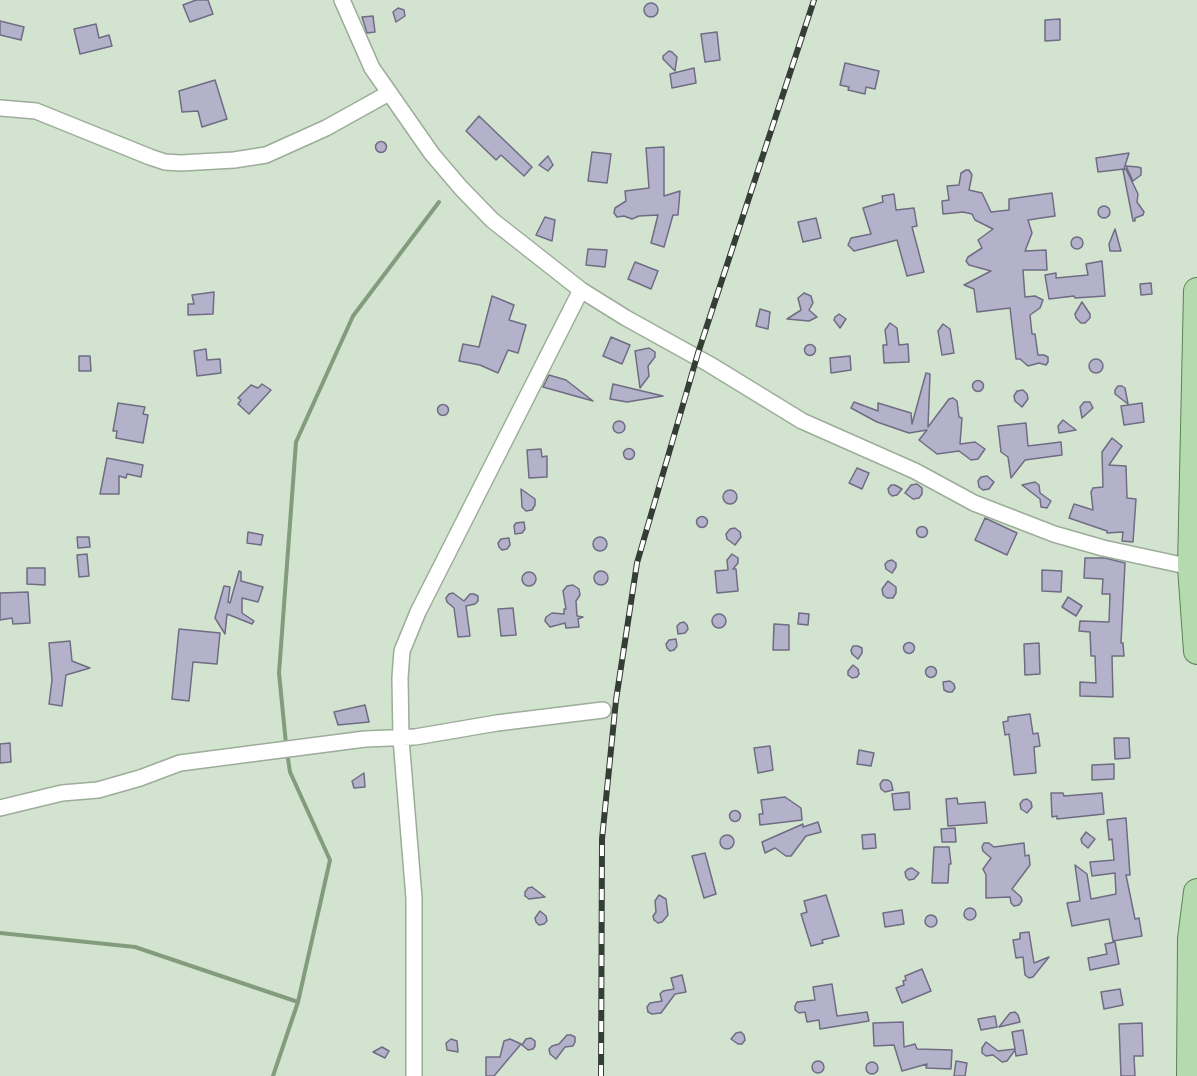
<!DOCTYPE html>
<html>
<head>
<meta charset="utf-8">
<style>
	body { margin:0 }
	canvas { display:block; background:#d2e4cf }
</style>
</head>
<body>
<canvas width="1197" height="1076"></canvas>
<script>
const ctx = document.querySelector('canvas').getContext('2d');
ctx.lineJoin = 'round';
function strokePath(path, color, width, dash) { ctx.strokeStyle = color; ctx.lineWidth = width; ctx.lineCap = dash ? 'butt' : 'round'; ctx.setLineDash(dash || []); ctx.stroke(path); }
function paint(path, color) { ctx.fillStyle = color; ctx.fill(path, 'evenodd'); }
const stream = new Path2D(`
	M286 744 279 673 296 442 353 316 439 202
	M0 933 135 947 298 1002
	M273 1076 298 1002 330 860 290 772 287 752`);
const building = new Path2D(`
	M196 0H208L213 14 190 22 183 5Z
	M644 10a7 7 0 1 1 14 0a7 7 0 1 1-14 0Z
	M398 8 404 10 405 16 396 22 393 12Z
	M373 16 375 32 367 33 362 17Z
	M1060 19V40L1045 41V20Z
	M0 21 24 27 21 40 0 35Z
	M96 24 99 38 109 35 112 46 80 54 74 29Z
	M717 32 720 60 705 62 701 34Z
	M669 51 672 52 677 57 675 71 663 59V56Z
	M845 63 879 71 875 89 866 87 865 94 848 90 849 87 840 85Z
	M694 68 696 83 672 88 670 74Z
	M215 80 227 119 202 127 198 111 182 112 179 91Z
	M479 116 532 167 524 176 501 155 496 160 466 131Z
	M375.5 147a5.5 5.5 0 1 1 11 0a5.5 5.5 0 1 1-11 0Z
	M664 147V196L680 191 678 215H673L664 247 651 243 658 215 639 216 632 219 624 216 617 217 614 213 615 208 626 201 625 191 649 188 646 148Z
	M592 152 611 154 607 183 588 181Z
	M1129 153 1124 169 1098 172 1096 158Z
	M548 156 553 165 548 171 539 165Z
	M1126 166 1138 167 1141 168V175L1133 181Z
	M1126 169 1138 194 1137 202 1144 212 1143 215 1135 218V221H1133L1123 170Z
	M966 170H969L972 175 969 190 982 193 991 212 1009 210V199L1052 193 1055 216 1028 220 1032 233 1025 251 1046 250 1047 270H1023L1025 297 1035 296 1043 300 1040 308 1030 315 1032 334H1035L1038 355H1044L1048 357V362L1046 365 1039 363 1028 366 1020 359H1016L1010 308 977 312 974 289 964 285 991 271 969 265 966 261 968 257 982 248 978 240 993 229 975 220 972 214 963 212 943 214 942 201 949 200 947 186 959 185 961 173Z
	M894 194 896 210 914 208 917 226 912 227 924 272 907 276 897 240 854 251 848 245 851 238 871 234 863 208 883 202 882 196Z
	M1098 212a6 6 0 1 1 12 0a6 6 0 1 1-12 0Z
	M545 217 555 220 552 241 536 235Z
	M816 218 821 238 803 242 798 222Z
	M1115 229 1121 251H1110L1109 244Z
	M1071 243a6 6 0 1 1 12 0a6 6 0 1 1-12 0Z
	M588 249 607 250 605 267 586 265Z
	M1102 261 1105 296 1075 298 1074 296 1049 299 1045 275 1056 273V278L1088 275 1086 264Z
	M635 262 658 271 651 289 628 279Z
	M1151 283 1152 294 1141 295 1140 284Z
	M214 292 213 314 188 315V304H194L192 295Z
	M804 293 811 296 813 303 809 310 817 317 809 321 787 319 801 310 798 298Z
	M492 296 514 305 509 320 526 325 518 353 508 350 498 373 480 365 459 361 463 344 479 347Z
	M1082 302 1090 314V318L1085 323H1081L1076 318 1075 314Z
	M760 309 770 312 768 329 756 326Z
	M839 314 846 319 840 328 834 320 835 317Z
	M890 323 897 328 899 345 908 344 909 362 884 363 883 345H887L885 330Z
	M943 324 950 329 954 353 942 355 938 331Z
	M611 337 630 345 622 364 603 356Z
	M804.5 350a5.5 5.5 0 1 1 11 0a5.5 5.5 0 1 1-11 0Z
	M649 348 655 352V357L648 366 649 376 640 388 635 351Z
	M206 349 207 360 220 359 221 373 197 376 194 351Z
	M79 356H90L91 371H79Z
	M850 356 851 370 831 373 830 358Z
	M1089 366a7 7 0 1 1 14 0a7 7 0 1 1-14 0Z
	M926 373 930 374 928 427 949 399 953 398 957 401 959 417 962 418 960 444 975 442 985 449 978 459 971 460 959 451 937 454 919 440 927 430 909 433 877 422 851 408 854 402 878 411V403L911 413 912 424Z
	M549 375 566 380 593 401 543 387Z
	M972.5 386a5.5 5.5 0 1 1 11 0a5.5 5.5 0 1 1-11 0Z
	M262 384 271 390 249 414 238 404 241 400 238 398 251 385 258 388Z
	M613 384 663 396 627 402 610 399Z
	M1118 386H1122L1125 388 1128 404 1115 394V390Z
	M1023 390 1027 394 1028 399 1022 407 1015 401 1014 396 1017 391Z
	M1084 402H1090L1093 408 1082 418 1080 407Z
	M118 403 145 407 143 414 148 415 143 443 116 438 117 431H113Z
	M1142 403 1144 422 1124 425 1121 406Z
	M437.5 410a5.5 5.5 0 1 1 11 0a5.5 5.5 0 1 1-11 0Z
	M1063 420 1076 430 1059 433 1058 426Z
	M613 427a6 6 0 1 1 12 0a6 6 0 1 1-12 0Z
	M1026 423 1028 446 1061 442 1062 455 1025 460 1011 478 1008 457 1001 452 998 426Z
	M1112 438 1122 446 1109 465 1126 466 1127 498 1136 499 1133 542 1122 541 1123 532 1107 533V531L1069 518 1074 504 1093 510 1091 492 1093 488 1103 487 1102 452Z
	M623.5 454a5.5 5.5 0 1 1 11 0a5.5 5.5 0 1 1-11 0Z
	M541 449 542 457 547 456V477L529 478 527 450Z
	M107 458 143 465 141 477 127 474 126 478 119 476V494H100Z
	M857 468 869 473 862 489 849 483Z
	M987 476 994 482 989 489 983 490 979 487 978 481 981 477Z
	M1035 482 1039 485 1040 493 1051 501 1047 508 1041 507 1040 499 1022 485Z
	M917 484 922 488V494L919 498 913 499 905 493 911 485Z
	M891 485H895L902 489 897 495 892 496 889 493 888 489Z
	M521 489 535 499V505L532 510 526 511 522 507Z
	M723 497a7 7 0 1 1 14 0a7 7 0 1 1-14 0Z
	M696.5 522a5.5 5.5 0 1 1 11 0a5.5 5.5 0 1 1-11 0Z
	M985 518 1017 533 1007 555 975 540Z
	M524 522 525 529 522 533 515 534 514 526 516 523Z
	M916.5 532a5.5 5.5 0 1 1 11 0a5.5 5.5 0 1 1-11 0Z
	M735 528 740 532 741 537 735 545 727 539 726 534 730 529Z
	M248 532 263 535 261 545 247 543Z
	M593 544a7 7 0 1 1 14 0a7 7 0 1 1-14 0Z
	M77 537H89L90 547 78 548Z
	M509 538 510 545 507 549 502 550 499 547 498 543 501 539Z
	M87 554 89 576 79 577 77 555Z
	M732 554 738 558V563L733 569H736L738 591 717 593 715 571 728 570 727 560Z
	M1085 558H1105L1125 563 1121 643H1123L1124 656H1112L1113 697 1080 696V682L1096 683 1095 656H1091L1090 632 1079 631 1080 621 1109 622 1110 594H1102L1103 579 1084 578Z
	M892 560 896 563V567L892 573 886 569 885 564 888 561Z
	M27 568H45V585L27 584Z
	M1042 570 1062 571 1061 592 1042 591Z
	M594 578a7 7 0 1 1 14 0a7 7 0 1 1-14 0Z
	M239 571 241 572V581L263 587 258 602 242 598V613L254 621 252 624 227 614 225 634 215 618 224 586 230 587 228 602 230 603Z
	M522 579a7 7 0 1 1 14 0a7 7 0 1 1-14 0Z
	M888 581 896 587V593L893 598H887L883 595 882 589Z
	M573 585 579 589 580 595 576 601 577 616 583 617 578 619 579 627 566 628 565 623 550 627 545 621 546 617 552 613 564 614V609H566L563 591 567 586Z
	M28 592 30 623 13 624 12 618 0 620V593Z
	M453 593 464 601 470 594H474L478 596V601L475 604 466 606 470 636 458 637 454 608 447 602 446 598 449 594Z
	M1068 597 1082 606 1076 616 1062 607Z
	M513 608 516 635 501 636 498 609Z
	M799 613 809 614 808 625 798 624Z
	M712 621a7 7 0 1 1 14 0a7 7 0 1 1-14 0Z
	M684 622 687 625 688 629 685 633 678 634 677 626 680 623Z
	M774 624 789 625V650H773Z
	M179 629 220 633 217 664 193 662 189 701 172 699Z
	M676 639 677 646 674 650 670 651 667 648 666 644 669 640Z
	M70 641 72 661 90 668 66 675 62 706 49 704 52 680 49 643Z
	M903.5 648a5.5 5.5 0 1 1 11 0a5.5 5.5 0 1 1-11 0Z
	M1039 643 1040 674 1025 675 1024 644Z
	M853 646H858L862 648V653L858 659 852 654 851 650Z
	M853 665 858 669 859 674 857 677 852 678 848 675V671Z
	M925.5 672a5.5 5.5 0 1 1 11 0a5.5 5.5 0 1 1-11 0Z
	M950 681 954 684 955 688 952 692H948L944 690 943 682Z
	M365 705 369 722 338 725 334 712Z
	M1030 714 1033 734 1038 733 1040 746 1034 747 1036 773 1014 775 1009 734 1005 735 1003 722 1008 721V717Z
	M1114 738H1129L1130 758 1115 759Z
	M10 743 11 762 0 763V744Z
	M770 746 773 770 758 773 754 748Z
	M859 750 874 753 871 766 857 764Z
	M1114 764V779L1092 780V765Z
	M364 773 365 787 354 788 352 781Z
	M883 780H888L891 782 893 790 885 792 881 789 880 784Z
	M909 792 910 809 894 810 892 794Z
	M1051 793H1063L1064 796 1102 793 1104 814 1057 819V816L1052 817Z
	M785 797 801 808 802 820 760 825 759 814H763L761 800Z
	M957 798 958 804 985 802 987 823 948 826 946 799Z
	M1027 799 1031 802 1032 807 1027 813 1021 809 1020 804 1023 800Z
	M729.5 816a5.5 5.5 0 1 1 11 0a5.5 5.5 0 1 1-11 0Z
	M1126 818 1130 875H1126L1135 919 1139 918 1142 936 1113 941 1109 919 1072 926 1067 903 1080 901 1075 865 1087 874 1091 899 1116 894 1115 873 1092 876 1090 862 1114 860 1112 839 1109 840 1107 820Z
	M818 822 821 832 806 836 791 856H786L775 848 765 853 762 842 803 824V827Z
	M955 828 956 842H942L941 829Z
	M1086 832 1095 839 1088 848 1082 843 1081 839Z
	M875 834 876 848 863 849 862 835Z
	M720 842a7 7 0 1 1 14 0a7 7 0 1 1-14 0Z
	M984 843H989L994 847 1024 843 1025 856 1029 855 1030 865 1012 889 1021 897 1022 901 1019 905 1014 906 1011 903 1010 897 986 898V875L983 869 991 858 983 851 982 847Z
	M934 847H949L951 864H949L948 883H932Z
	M705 853 716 894 704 898 692 856Z
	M912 868 919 873 914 879 909 880 906 877 905 872 908 869Z
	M532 887 545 897 529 899 525 896V892L528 888Z
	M659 895 666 899 668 915 662 922 658 923 654 920 653 916 656 912 655 901Z
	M826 895 839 936 822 940 823 943 811 946 801 914 807 912 804 901Z
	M964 914a6 6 0 1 1 12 0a6 6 0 1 1-12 0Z
	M902 910 904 924 885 927 883 913Z
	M540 911 546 916 547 921 544 924 539 925 536 922 535 918Z
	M925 921a6 6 0 1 1 12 0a6 6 0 1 1-12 0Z
	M1029 932 1034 963 1049 957 1033 977 1029 978 1025 975 1023 957 1016 958 1013 940 1020 939V933Z
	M1115 942 1119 964 1090 970 1088 958 1107 954 1105 944Z
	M922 969 931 991 902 1003 896 988 904 985 903 981 906 980 905 976Z
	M682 975 686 992 675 994 661 1013 652 1014 648 1012 647 1007 650 1003 662 1001 660 994 663 991 674 989 671 978Z
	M832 984 837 1016 867 1012 869 1021 820 1029 819 1020 807 1022 805 1012 799 1013 795 1010V1006L797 1002 815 1000 813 987Z
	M1120 989 1123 1005 1104 1009 1101 992Z
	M1015 1012 1018 1015 1020 1022 999 1027 1010 1013Z
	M995 1016 997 1027 981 1030 978 1019Z
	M903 1022 904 1047 915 1044 917 1049 952 1050 951 1069 926 1068 927 1064 902 1071 894 1045 874 1046 873 1023Z
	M1142 1023 1143 1056H1134L1135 1076H1121L1119 1024Z
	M1023 1030 1027 1054 1016 1056 1015 1050 1007 1061 1002 1062 993 1055 986 1056 982 1053V1048L986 1042 998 1051 1015 1049 1012 1032Z
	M741 1032 744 1035 745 1040 742 1044H738L731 1039 736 1033Z
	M567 1035H571L575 1037V1042L573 1046 565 1047 556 1059 550 1054 549 1049 552 1046 559 1044Z
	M531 1038 535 1041V1046L533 1049 528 1050 522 1045 526 1039Z
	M451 1039 457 1041 458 1052 447 1050 446 1043Z
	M510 1039 521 1044 494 1076H486V1057H500L504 1041Z
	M382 1047 389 1051 385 1058 373 1052Z
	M956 1061 967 1063 965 1076H954Z
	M812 1067a6 6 0 1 1 12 0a6 6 0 1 1-12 0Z
	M866 1068a6 6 0 1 1 12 0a6 6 0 1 1-12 0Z`);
const street = new Path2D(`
	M342 0 372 68 432 154 461 188 492 220 581 290 626 318 709 364 802 421 915 471 974 503 1054 534 1103 548 1191 567
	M0 108 36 111 150 157 165 162 181 163 234 160 266 155 326 128 389 93
	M0 808 62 793 98 790 140 778 180 763 365 739 415 737 497 723 603 710
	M414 1076V898L401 739 400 678 402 651 418 612 581 290`);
const primary = new Path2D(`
	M1197 291 1191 567 1197 651
	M1190 1076 1191 939 1197 892`);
const rail = new Path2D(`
	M601 1076 602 839 616 700 637 563 698 353 814 0`);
strokePath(stream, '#829c7d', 4);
paint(building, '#b4b2cb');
strokePath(building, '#6f6c83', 1.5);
strokePath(street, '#9cad99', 18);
strokePath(primary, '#598351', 28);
strokePath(street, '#fff', 15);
strokePath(primary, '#b5daaf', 26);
strokePath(rail, '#353e34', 6);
strokePath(rail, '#fff', 4, [11]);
</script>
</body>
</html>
